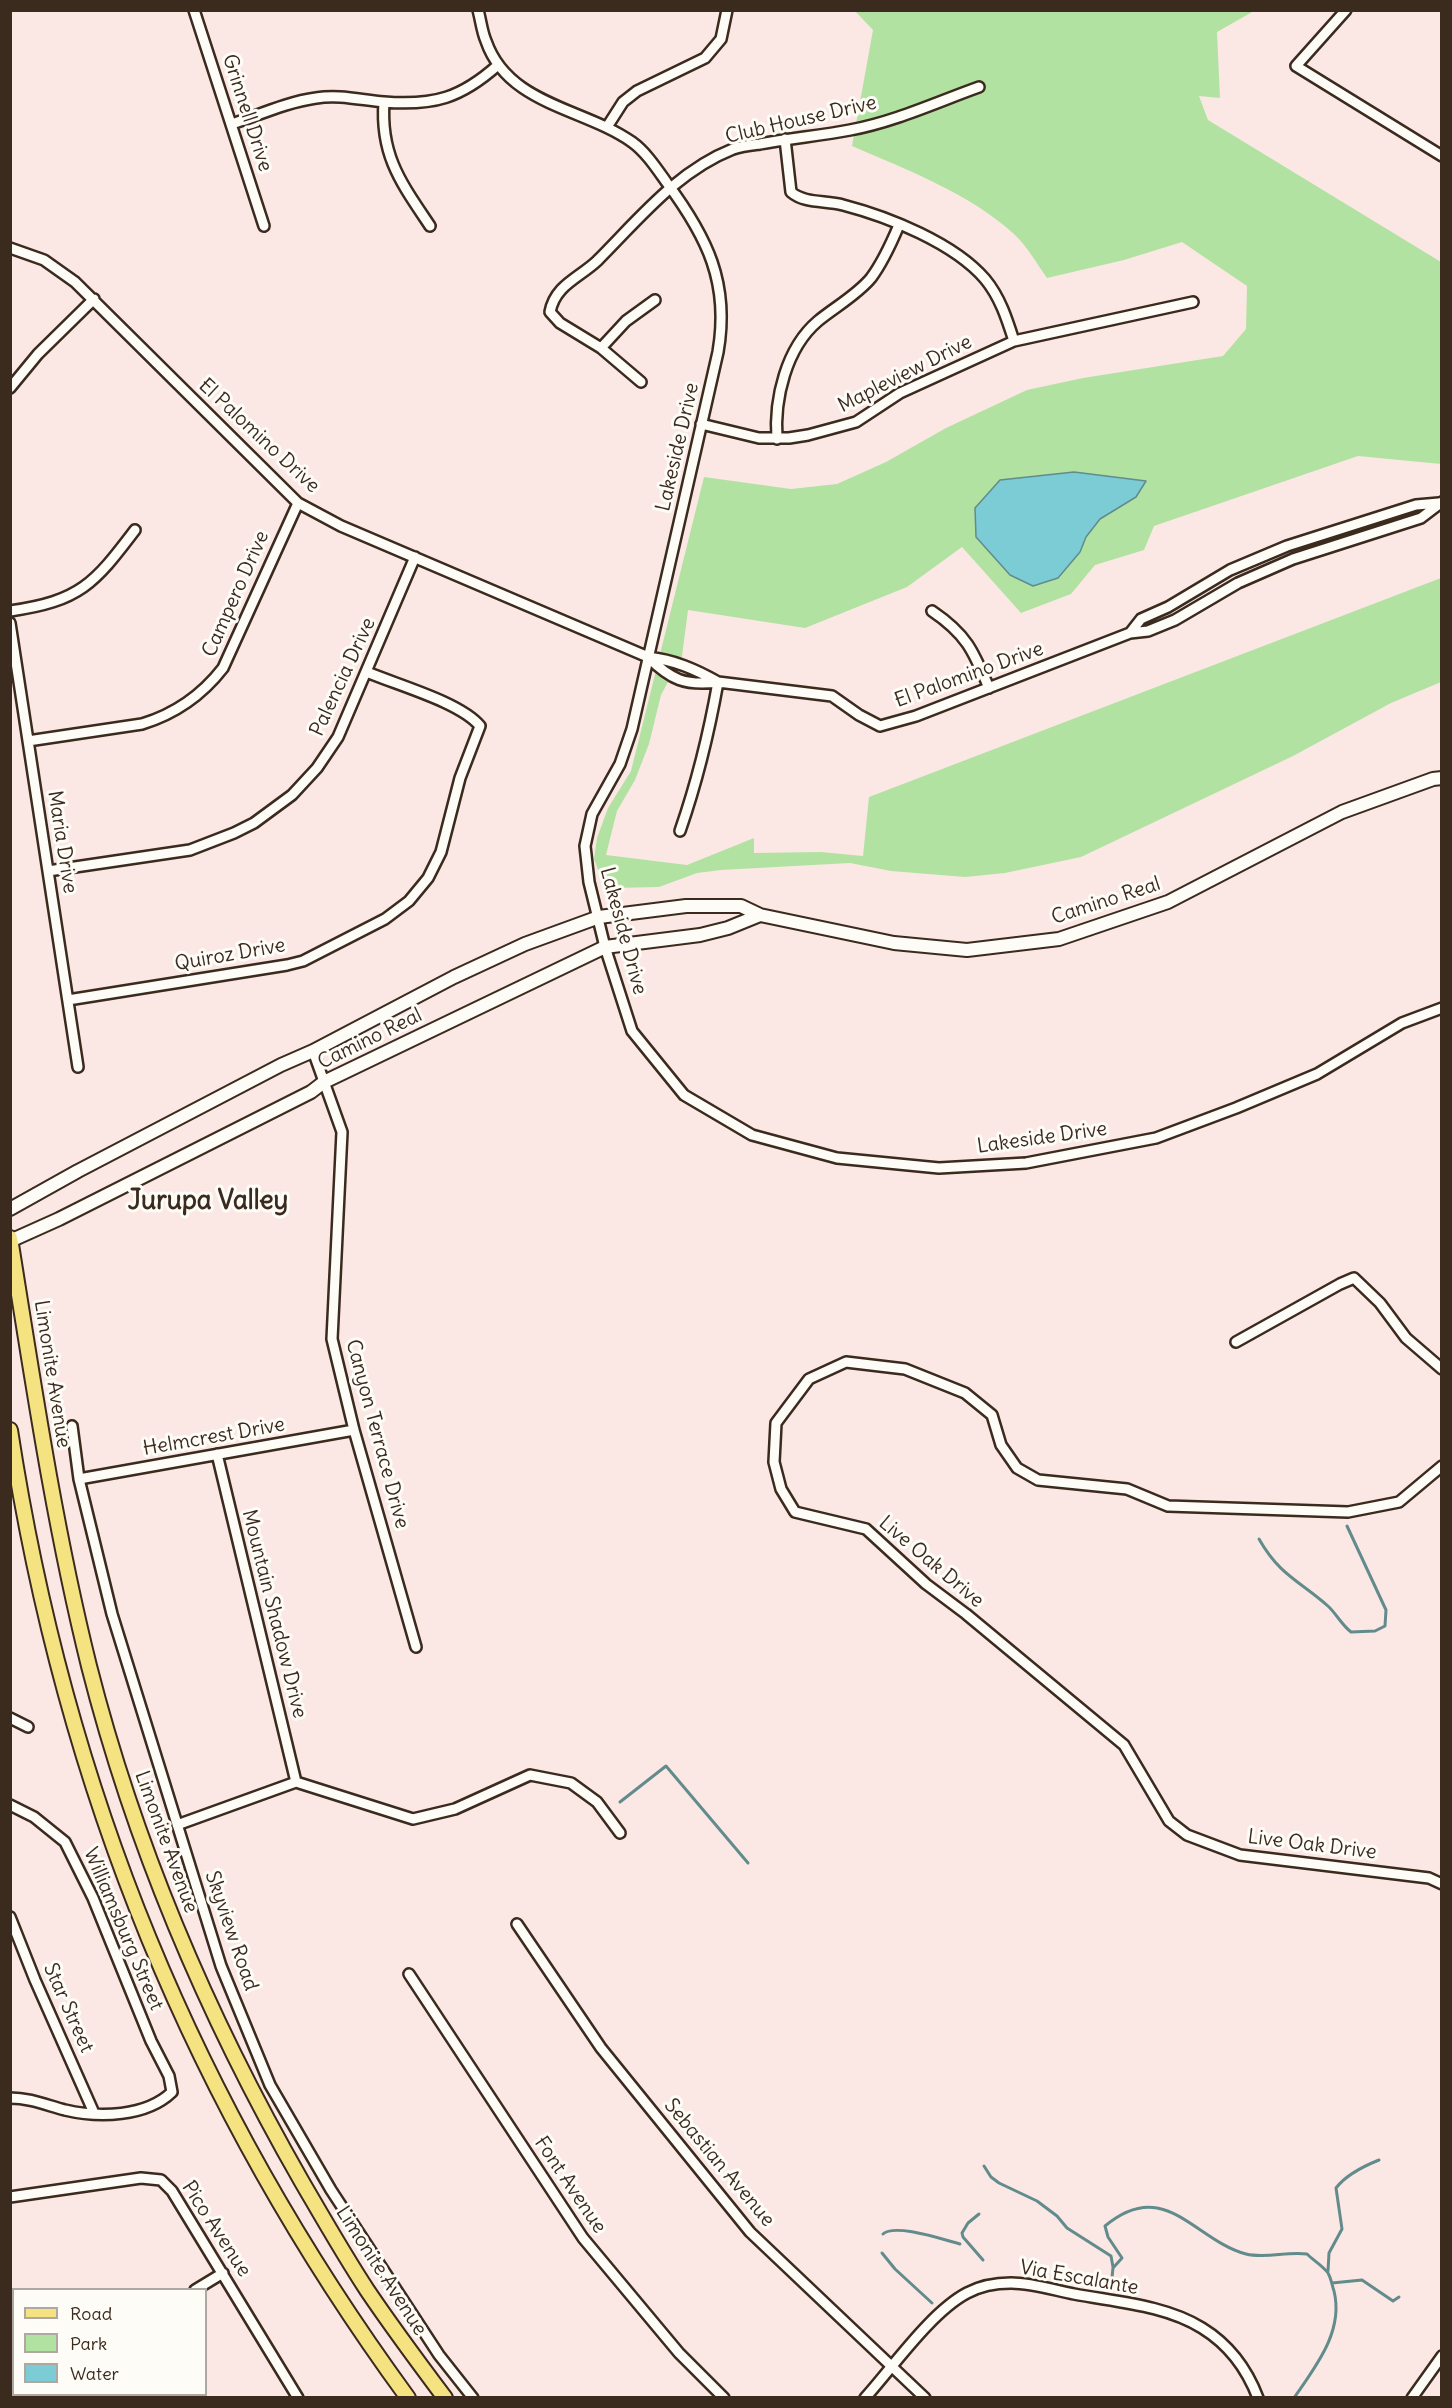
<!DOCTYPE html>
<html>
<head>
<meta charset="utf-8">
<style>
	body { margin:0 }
	#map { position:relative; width:1452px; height:2408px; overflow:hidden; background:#fbe8e4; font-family:Delius,sans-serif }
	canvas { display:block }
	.frame { position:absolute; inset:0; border:12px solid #3b2a1e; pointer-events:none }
	.legend { position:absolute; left:12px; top:2288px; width:195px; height:108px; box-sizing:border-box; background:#fdfcf7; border:2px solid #afa8a0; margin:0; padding:8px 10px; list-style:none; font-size:18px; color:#3b2a1e }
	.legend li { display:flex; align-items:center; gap:12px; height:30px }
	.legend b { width:30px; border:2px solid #afa8a0 }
</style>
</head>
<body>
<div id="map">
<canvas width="1452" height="2408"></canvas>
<div class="frame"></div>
<ul class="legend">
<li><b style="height:8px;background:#f5e381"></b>Road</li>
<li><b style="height:16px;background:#b2e2a2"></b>Park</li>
<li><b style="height:16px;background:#7cccd6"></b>Water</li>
</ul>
</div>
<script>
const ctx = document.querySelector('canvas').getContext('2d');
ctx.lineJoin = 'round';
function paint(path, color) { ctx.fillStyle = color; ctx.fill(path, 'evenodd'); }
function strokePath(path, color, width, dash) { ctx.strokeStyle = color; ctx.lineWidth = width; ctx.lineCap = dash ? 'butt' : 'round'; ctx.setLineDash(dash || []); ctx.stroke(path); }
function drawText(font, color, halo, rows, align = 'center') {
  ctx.font = font + ' Delius,sans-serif'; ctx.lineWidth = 6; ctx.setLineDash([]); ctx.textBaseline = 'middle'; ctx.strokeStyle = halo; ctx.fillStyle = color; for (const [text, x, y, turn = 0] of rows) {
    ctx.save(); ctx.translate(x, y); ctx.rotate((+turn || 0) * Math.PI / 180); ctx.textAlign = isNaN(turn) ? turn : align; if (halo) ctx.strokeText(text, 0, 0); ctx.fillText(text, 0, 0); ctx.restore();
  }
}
const green = new Path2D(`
	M855 11H1254L1217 32 1220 98 1199 96 1208 120 1441 262V464L1358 456 1154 526 1144 550 1095 565 1071 594 1021 613 962 547 907 587 805 628 688 610 682 656 661 695 649 744 635 780 617 811 606 855 687 865 754 838V853L821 852 863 856 869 797 1441 578V682L1391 703 1293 756 1081 857 1005 873 965 877 891 871 850 863 721 870 697 873 659 887 614 888 602 880 594 859 597 838 608 808 631 771 704 477 791 489 837 484 886 462 946 428 1027 390 1083 378 1223 356 1246 329 1247 286 1182 242 1124 260 1047 278C1037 264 1027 246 1014 234 969 193 907 170 852 146L873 30Z`);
const water = new Path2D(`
	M1074 472 1146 481 1136 497 1100 519 1086 537 1080 552 1058 578 1033 586 1010 575 976 537 975 508 1000 480Z`);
const stream = new Path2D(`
	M1259 1539C1280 1576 1300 1581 1329 1607 1337 1615 1342 1625 1351 1632L1375 1631 1385 1626 1386 1610 1347 1526
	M620 1802 666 1766 748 1863
	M984 2166 991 2177 999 2183 1037 2201 1057 2216 1067 2228 1111 2256 1113 2267
	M979 2214 968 2223 962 2233 963 2237 983 2260
	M883 2234C895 2223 944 2240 960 2244
	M882 2253 895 2269 932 2303
	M1328 2271 1329 2253 1342 2229 1336 2188C1346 2175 1364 2166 1379 2160
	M1332 2283 1362 2280 1393 2301 1399 2297
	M1111 2287 1113 2268 1122 2258 1108 2237 1105 2226C1165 2176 1194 2240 1246 2254 1266 2259 1287 2251 1307 2254 1313 2260 1323 2266 1328 2273 1331 2278 1332 2285 1334 2291 1344 2331 1316 2366 1294 2398`);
const minor = new Path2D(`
	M194 10 264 226
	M478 10C481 21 482 32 486 41 508 105 584 108 632 142 646 152 657 169 667 183 707 237 730 283 718 352L632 729 620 764 592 814 585 846 589 882 605 947 632 1031 684 1095 752 1135 837 1158 939 1168 1026 1163 1156 1138 1236 1108 1317 1074 1402 1023 1442 1008
	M1346 10 1296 66 1442 156
	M384 102C380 156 402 184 430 226
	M232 124C259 115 287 102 316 98 339 94 361 100 384 102 434 106 461 98 498 65
	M607 127 623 102 637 91 705 58 721 39 727 10
	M785 139 791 192C805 204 826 200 843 205 889 217 954 243 985 279 1000 297 1007 319 1014 341
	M10 248 44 260 75 282 298 503 341 526 648 657C674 660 695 669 718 682 685 686 671 680 648 657
	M601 348 626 321 655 300
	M641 382 601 348 560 323 550 312C555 285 579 278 597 261 639 219 677 171 733 149 742 146 752 145 760 144 790 138 820 136 850 130 894 122 937 102 979 87
	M10 388 38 354 94 299
	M701 424 759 438H789L808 435 856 422 900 393 1014 341 1193 302
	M777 439C774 399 786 348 818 321 835 307 857 295 871 278 883 262 891 244 899 225
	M10 611C80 601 94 584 135 530
	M932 611C966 634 973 650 989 688
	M10 623 78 1067
	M1130 633 1141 619 1168 607 1230 570 1287 546 1416 505 1439 503
	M28 741 142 724C175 714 202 695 223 668L298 503
	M680 831C697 782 709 733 718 682L832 696 859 715 880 726 916 716 1130 633 1148 631 1175 620 1238 583 1293 559 1421 518 1442 502
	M48 871 190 850 234 833 254 823 292 795 317 768 338 737 415 557
	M68 1000 287 965 303 961 385 919 409 901 428 878 441 852 460 778 480 726C460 702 397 685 367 672
	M313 1051 342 1132 332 1339 354 1430 416 1647
	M1236 1342 1340 1284 1354 1278 1380 1303 1406 1338 1442 1369
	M72 1426 79 1479 112 1614 221 1966 270 2085 331 2190 439 2355 473 2398
	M217 1454 296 1782
	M1442 1466 1399 1502 1348 1512 1168 1506 1127 1489 1038 1480 1017 1468 1001 1445 992 1415 965 1393 905 1369 846 1362 809 1379 776 1423 774 1462 781 1489 795 1512 866 1529 926 1584 966 1614 1124 1745 1169 1821 1187 1835 1240 1855 1429 1878 1442 1884
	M79 1479 354 1430
	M10 1718 28 1727
	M10 1805 34 1817 65 1842 93 1898 151 2041 169 2076 172 2092C146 2117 99 2118 65 2110 46 2105 30 2098 10 2098
	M177 1825 296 1782 413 1819 455 1809 530 1775 571 1783 597 1802 620 1833
	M10 1917 35 1980 94 2113
	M517 1924 601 2048 750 2232 925 2398
	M409 1974 583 2238 679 2353 724 2398
	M10 2197 141 2178 161 2180 172 2191 298 2398
	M195 2290 223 2273
	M10 2317H14
	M865 2398C893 2367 931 2312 967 2293 980 2286 996 2283 1011 2283 1032 2283 1054 2290 1074 2294 1116 2302 1165 2305 1202 2328 1228 2344 1247 2369 1258 2398
	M1412 2398 1442 2356`);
const secondary = new Path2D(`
	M10 1209 78 1171 281 1065 313 1051 454 977 525 944 599 917 686 906H741L760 915 894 943 967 950 1059 939 1168 902 1342 812 1433 779 1442 778
	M10 1241 59 1219 311 1092 324 1082 605 947 700 935 728 928 760 915`);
const primary = new Path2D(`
	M10 1238C33 1382 54 1525 89 1666 135 1847 209 2020 302 2182 323 2218 344 2255 367 2290 392 2327 418 2362 445 2398
	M10 1430C65 1790 193 2104 408 2398`);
const streetNames = [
	["Grinnell Drive",247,113,72],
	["Club House Drive",801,120,-13],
	["Mapleview Drive",905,374,-27],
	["El Palomino Drive",259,436,43],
	["Lakeside Drive",678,447,-77],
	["Campero Drive",236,594,-66],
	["El Palomino Drive",969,675,-20],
	["Palencia Drive",343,677,-65],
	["Maria Drive",62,842,81],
	["Camino Real",1106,901,-18],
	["Lakeside Drive",623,931,75],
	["Quiroz Drive",230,955,-10],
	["Camino Real",370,1039,-26],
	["Lakeside Drive",1042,1138,-8],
	["Limonite Avenue",52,1374,81],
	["Canyon Terrace Drive",377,1434,75],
	["Helmcrest Drive",214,1437,-10],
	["Live Oak Drive",931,1562,40],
	["Mountain Shadow Drive",274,1614,76],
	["Limonite Avenue",166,1842,70],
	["Live Oak Drive",1312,1845,7],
	["Williamsburg Street",123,1929,67],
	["Skyview Road",231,1931,71],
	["Star Street",68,2008,66],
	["Sebastian Avenue",719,2163,50],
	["Font Avenue",570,2185,56],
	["Pico Avenue",216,2229,57],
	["Limonite Avenue",381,2271,57],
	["Via Escalante",1079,2278,10]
];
const districtNames = [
	["Jurupa Valley",208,1202]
];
paint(green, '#b2e2a2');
paint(water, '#7cccd6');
strokePath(water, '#628b8c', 1.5);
strokePath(stream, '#628b8c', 3);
strokePath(minor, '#3b2a1e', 14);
strokePath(secondary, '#3b2a1e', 16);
strokePath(primary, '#3b2a1e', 18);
strokePath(minor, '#fdfcf7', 9);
strokePath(secondary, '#fdfcf7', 12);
strokePath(primary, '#f5e381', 14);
drawText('20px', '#3b2a1e', '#fdfcf7', streetNames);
drawText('bold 26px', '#3b2a1e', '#fdfcf7', districtNames);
</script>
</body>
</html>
